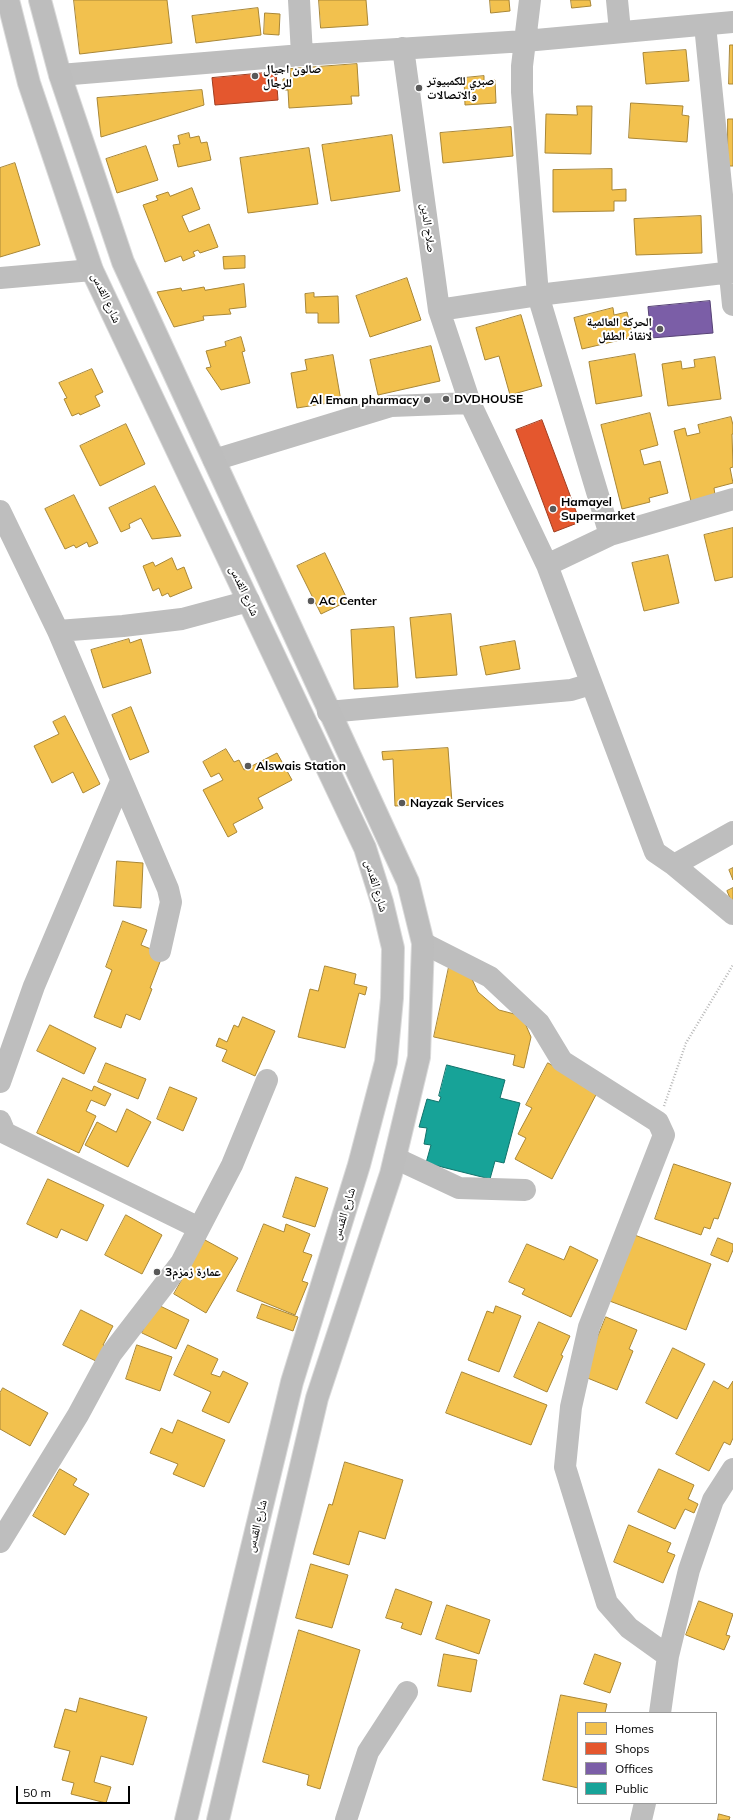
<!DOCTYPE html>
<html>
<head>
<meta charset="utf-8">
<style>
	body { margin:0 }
	#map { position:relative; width:733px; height:1820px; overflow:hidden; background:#fff; font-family:Mulish,sans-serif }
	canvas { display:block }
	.legend { position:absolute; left:577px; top:1712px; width:140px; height:92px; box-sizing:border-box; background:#fff; border:1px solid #999; margin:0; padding:5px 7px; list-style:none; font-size:12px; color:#000 }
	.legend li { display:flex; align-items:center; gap:8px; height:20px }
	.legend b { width:20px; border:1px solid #999 }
	.scale { position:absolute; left:16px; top:1786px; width:114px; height:18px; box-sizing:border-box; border:2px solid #000; border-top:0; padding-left:5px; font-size:12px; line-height:14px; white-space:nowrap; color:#000; -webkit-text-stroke:3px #fff; paint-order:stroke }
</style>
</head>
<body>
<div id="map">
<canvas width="733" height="1820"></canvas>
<ul class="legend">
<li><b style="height:11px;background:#f2c14e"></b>Homes</li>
<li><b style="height:11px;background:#e4572e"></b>Shops</li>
<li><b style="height:11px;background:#7b5ea7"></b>Offices</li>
<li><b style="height:11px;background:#17a398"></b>Public</li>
</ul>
<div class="scale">50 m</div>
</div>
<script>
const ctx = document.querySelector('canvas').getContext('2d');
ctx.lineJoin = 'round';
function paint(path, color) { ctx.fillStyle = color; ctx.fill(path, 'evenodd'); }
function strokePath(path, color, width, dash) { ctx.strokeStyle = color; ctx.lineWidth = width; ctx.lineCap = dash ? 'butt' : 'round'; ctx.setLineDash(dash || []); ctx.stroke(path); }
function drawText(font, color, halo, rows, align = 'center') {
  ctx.font = font + ' Mulish,"Noto Naskh Arabic",sans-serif'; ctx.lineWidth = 4; ctx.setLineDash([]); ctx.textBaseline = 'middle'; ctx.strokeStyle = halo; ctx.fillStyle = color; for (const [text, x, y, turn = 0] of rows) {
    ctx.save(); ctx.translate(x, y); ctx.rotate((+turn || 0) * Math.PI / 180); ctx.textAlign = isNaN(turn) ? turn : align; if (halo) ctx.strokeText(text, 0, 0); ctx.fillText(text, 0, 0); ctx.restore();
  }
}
const homes = new Path2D(`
	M74 0H167L172 43 80 54Z
	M319 0H366L368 25 321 28Z
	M490 0H509L510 11 491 13Z
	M571 0H590L591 6 572 8Z
	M258 8 261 35 196 43 192 16Z
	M265 13 280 14 279 35 264 34Z
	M730 45H733V84H729Z
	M686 50 689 81 646 84 643 53Z
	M357 64 359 96H351L352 104 289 108 288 90H283V79L291 78 290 69Z
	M484 76V81L495 80 496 103 465 105 464 78Z
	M202 90 204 105 101 137 97 98Z
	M631 103 683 106 682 115 689 116 687 142 629 138Z
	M577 106H592L591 154 545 153 546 114 577 115Z
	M728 119H733V166H728Z
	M511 127 513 156 443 163 440 133Z
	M189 133 190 138 199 136 201 143 207 142 211 160 178 167 173 145 180 144 178 136Z
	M392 135 400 191 331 201 322 145Z
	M146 146 158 180 117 193 106 159Z
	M309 148 318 204 248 213 240 158Z
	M15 163 40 245 0 257V168Z
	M612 169V190L626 189V201H614V211L553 212V170Z
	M192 188 200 209 182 216 189 232 209 224 218 247 200 253 198 250 193 252 195 256 183 261 181 256 165 262 143 205 158 200 156 196 168 192 170 196Z
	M701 216 702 253 636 255 634 219Z
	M245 256V268L224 269 223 257Z
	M407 278 421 320 370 337 356 296Z
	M244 284 246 307 229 309 231 314 203 316 204 320 174 327 157 292 181 288 182 291 204 287 205 290Z
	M314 293V297L338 296 339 323H318V313H306L305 294Z
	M613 308 614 315 627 312 633 337 582 349 574 318Z
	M521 315 542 386 510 395 499 356 485 360 476 328Z
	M241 337 245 351 242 352 250 383 221 390 206 368 211 367 206 351 226 346 225 342Z
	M431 346 440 381 378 395 370 360Z
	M635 354 642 396 596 404 589 362Z
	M333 355 341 401 297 408 291 373 307 370 305 360Z
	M715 357 721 399 668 406 662 364 681 361 682 369 695 367 694 360Z
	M92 369 103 392 95 396 100 406 80 415 79 413 72 416 64 399 67 398 59 383Z
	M650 413 658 445 640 450 644 465 660 461 668 493 649 498 650 502 622 509 601 425Z
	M731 417 733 425V434H732L733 467 730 468 733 483 714 488 715 495 691 501 674 431 685 428 687 436 700 433 698 425Z
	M126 424 145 464 100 486 80 446Z
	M155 486 181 536 152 539 141 518 129 524 130 528 121 532 109 508Z
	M74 495 98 543 89 547 87 542 76 548 74 545 65 549 45 509Z
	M733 528V577L715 581 704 535Z
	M325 553 348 601 321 614 297 566Z
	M668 555 679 603 644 611 632 563Z
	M172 558 177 570 184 567 192 588 170 597 168 593 162 596 159 588 153 591 143 566 153 562 155 566Z
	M451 614 457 675 416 678 410 618Z
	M394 627 398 687 354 689 351 630Z
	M129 639 130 643 141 639 151 673 103 688 91 650Z
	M515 641 520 669 486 675 480 647Z
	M131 707 149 752 130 760 112 715Z
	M65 716 100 784 83 793 73 772 52 783 34 746 59 734 53 722Z
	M448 748 452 803 395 806 393 759 383 760 382 752Z
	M226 749 234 762 239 760 244 770 277 753 292 780 258 798 263 808 233 824 237 832 228 837 203 790 223 780 219 773 211 777 203 762Z
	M117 861 143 863 141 908 114 906Z
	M733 868V880L729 870Z
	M733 888V903H732L727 891Z
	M123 921 147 930 141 945 163 954 150 988 152 989 140 1020 126 1014 121 1028 94 1017 112 970 106 967Z
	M450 962 471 977 478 992 499 1010 522 1016 531 1037 524 1068 513 1065 515 1055 434 1037Z
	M325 966 356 974 354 984 367 987 365 995 359 993 345 1048 298 1037 310 989 318 991Z
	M243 1017 275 1031 255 1076 222 1061 227 1050 216 1046 219 1038 227 1042 234 1025 238 1027Z
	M50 1025 96 1048 84 1074 37 1051Z
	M106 1063 146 1079 138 1099 98 1082Z
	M548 1063 599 1089 552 1179 515 1159 526 1138 518 1134 532 1108 526 1105Z
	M63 1078 92 1091 94 1086 111 1094 105 1106 91 1100 86 1111 96 1116 79 1153 37 1133Z
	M170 1087 197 1098 183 1131 157 1119Z
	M127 1109 151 1122 128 1167 85 1145 97 1122 116 1132Z
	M674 1164 731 1183 718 1219 714 1218 710 1229 704 1227 701 1235 655 1219Z
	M296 1177 328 1188 315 1227 283 1217Z
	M48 1179 104 1205 87 1241 61 1229 57 1238 27 1224Z
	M126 1215 162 1235 142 1274 105 1255Z
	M264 1224 284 1232 286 1224 310 1234 303 1252 312 1255 302 1281 308 1283 295 1315 237 1291Z
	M632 1234 711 1264 686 1330 607 1300Z
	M718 1238 733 1244V1250L728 1262 711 1255Z
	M205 1240 238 1258 206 1313 174 1294Z
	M527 1244 564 1260 570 1246 598 1260 571 1317 522 1294 525 1289 509 1282Z
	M156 1304 189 1320 176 1349 142 1333Z
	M262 1304 298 1317 293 1331 257 1318Z
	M496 1306 521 1316 499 1372 468 1360 487 1311 493 1313Z
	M81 1310 113 1326 103 1345 108 1347 100 1363 63 1345Z
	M606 1317 637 1330 629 1349 633 1351 617 1390 585 1377 587 1363Z
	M539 1322 570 1336 561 1355 563 1356 547 1392 514 1377Z
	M137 1345 172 1357 160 1391 126 1379Z
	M188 1345 218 1359 211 1374 220 1377 223 1371 248 1383 229 1423 202 1411 211 1392 174 1375Z
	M673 1348 705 1364 677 1419 646 1403Z
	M462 1372 547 1405 531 1445 446 1413Z
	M714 1381 728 1389 733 1381V1438L730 1445 724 1442 709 1471 676 1454Z
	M3 1388 48 1413 30 1446 0 1429V1393Z
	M178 1420 225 1440 204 1487 173 1474 178 1464 150 1453 161 1428 172 1433Z
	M345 1462 403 1480 385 1539 359 1531 349 1565 313 1554 329 1504 332 1505Z
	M60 1469 77 1479 73 1485 89 1494 65 1535 33 1516Z
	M659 1469 694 1485 688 1499 698 1504 694 1513 685 1509 675 1529 638 1512Z
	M629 1525 671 1543 667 1552 675 1555 663 1583 614 1562Z
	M311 1564 348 1575 332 1628 296 1618Z
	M396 1589 432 1602 421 1635 401 1628 403 1623 386 1618Z
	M699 1601 733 1614 726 1635 730 1636 724 1650 686 1635Z
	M447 1605 490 1620 479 1654 436 1639Z
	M299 1630 360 1650 320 1789 307 1785 309 1775 263 1762Z
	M444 1654 477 1660 471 1692 438 1686Z
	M595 1654 621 1663 610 1693 584 1684Z
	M561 1695 607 1704 605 1713H578V1788L543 1780Z
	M80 1698 147 1717 133 1765 101 1756 94 1782 111 1787 106 1803 71 1794 74 1783 62 1780 70 1751 54 1747 65 1709 76 1712Z
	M719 1814 730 1817 729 1820H718Z`);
const shops = new Path2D(`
	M276 72 278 100 215 105 212 78Z
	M542 420 580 522 554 532 516 430Z`);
const offices = new Path2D(`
	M710 301 713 333 651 338 648 307Z`);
const public = new Path2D(`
	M447 1065 505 1080 500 1098 520 1103 504 1163 495 1161 490 1179 426 1163 431 1145 424 1144 427 1128 419 1127 427 1099 439 1102 441 1097 439 1096Z`);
const path = new Path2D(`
	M664 1106 686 1043 733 965`);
const minor = new Path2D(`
	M299 0 302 55
	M530 0 522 66V92L538 295 610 535
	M617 0 620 31
	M705 25 733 305
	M403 48 439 310 470 403
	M60 75 302 55 525 41 733 22
	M0 278 92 270
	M439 310 538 295 733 272
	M214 460 391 406 470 403 547 565 655 852 674 865 733 914
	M0 511 58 631 168 889 171 902 160 951
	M547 565 610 535 733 499
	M58 631 123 626 182 619 249 601
	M328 712 571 690 591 684
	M674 865 733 832
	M423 943 490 977 539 1023 562 1061 658 1122 664 1135 589 1327 571 1407 565 1467 607 1603 629 1628 668 1656 660 1713
	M0 1082 34 986 121 781
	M0 1121 5 1133 199 1228
	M395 1158 459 1188 525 1190
	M0 1542 78 1415 111 1354 181 1263 232 1165 267 1080
	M668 1656 689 1570 713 1500 733 1469
	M346 1820 368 1752 407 1692
	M641 1820 645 1803`);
const major = new Path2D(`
	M8 0 29 83 92 270 365 848 382 902 393 948 392 998 386 1062 359 1165 292 1382 186 1820
	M40 0 60 75 123 262 408 882 423 943 419 1057 391 1174 317 1398 218 1820`);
const markers = [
	[255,76,4,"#595959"],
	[419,88,4,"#595959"],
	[660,329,4,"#595959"],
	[446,399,4,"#595959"],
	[427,400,4,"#595959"],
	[553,509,4,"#595959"],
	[311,601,4,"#595959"],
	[248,766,4,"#595959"],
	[402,803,4,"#595959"],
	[157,1272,4,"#595959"]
];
const poiNames = [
	["صالون اجيال",263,69],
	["للرجال",263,83],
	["صبري للكمبيوتر",427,81],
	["والاتصالات",427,95],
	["الحركة العالمية",652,322,"right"],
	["لانقاذ الطفل",652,336,"right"],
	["DVDHOUSE",454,399],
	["Al Eman pharmacy",419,400,"right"],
	["Hamayel",561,502],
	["Supermarket",561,516],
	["AC Center",319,601],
	["Alswais Station",256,766],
	["Nayzak Services",410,803],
	["عمارة زمزم3",165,1272]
];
const streetNames = [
	["صلاح الدين",428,228,82],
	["شارع القدس",106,298,65],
	["شارع القدس",244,591,65],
	["شارع القدس",376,886,73],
	["شارع القدس",344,1214,-73],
	["شارع القدس",257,1526,-76]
];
paint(homes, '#f2c14e');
strokePath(homes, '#a98737', 1);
paint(shops, '#e4572e');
strokePath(shops, '#a03d20', 1);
paint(offices, '#7b5ea7');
strokePath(offices, '#564275', 1);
paint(public, '#17a398');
strokePath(public, '#10726a', 1);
strokePath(major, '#dbdbdb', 24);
strokePath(path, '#b8b8b8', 2.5, [1, 2]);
strokePath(minor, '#bebebe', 22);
strokePath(major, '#bdbdbd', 22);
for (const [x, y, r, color] of markers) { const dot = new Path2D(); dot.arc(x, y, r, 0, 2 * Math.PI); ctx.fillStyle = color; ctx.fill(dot); strokePath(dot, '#fff', 1.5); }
drawText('bold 12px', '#000', '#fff', poiNames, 'left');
drawText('12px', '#000', '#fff', streetNames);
</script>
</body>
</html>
